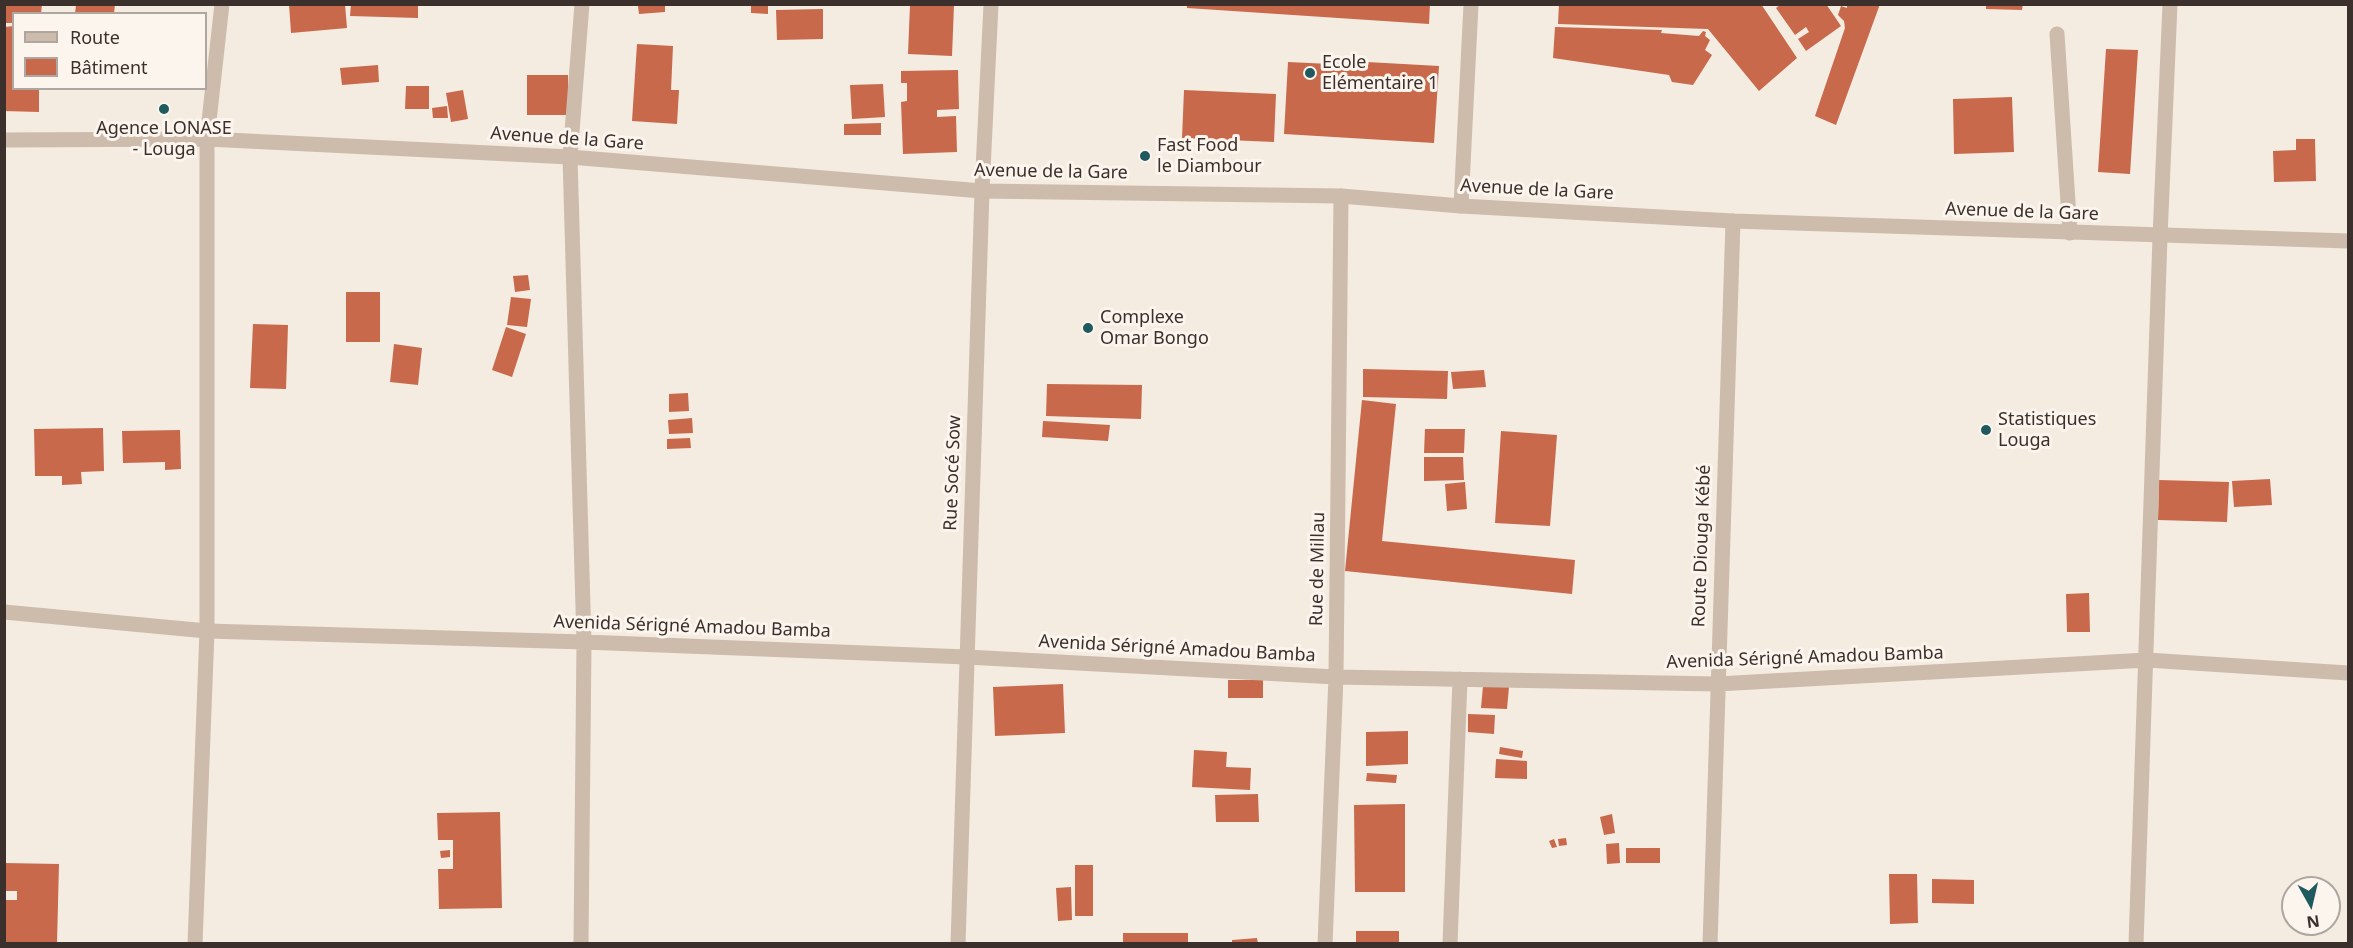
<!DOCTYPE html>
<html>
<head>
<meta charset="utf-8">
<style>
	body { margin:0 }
	#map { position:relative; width:2353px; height:948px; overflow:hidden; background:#f4ebe1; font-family:"Noto Sans",sans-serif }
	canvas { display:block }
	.frame { position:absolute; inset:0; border:6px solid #3b302b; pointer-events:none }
	.legend { position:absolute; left:12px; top:12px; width:195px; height:78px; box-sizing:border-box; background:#fbf5ee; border:2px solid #aea6a0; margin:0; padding:8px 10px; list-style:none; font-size:18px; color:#3b302b }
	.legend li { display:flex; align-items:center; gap:12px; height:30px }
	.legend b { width:30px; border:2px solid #aea6a0 }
	.north { position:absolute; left:2281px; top:876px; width:60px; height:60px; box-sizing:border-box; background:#fbf5ee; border:2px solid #aea6a0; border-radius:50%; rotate:172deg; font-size:16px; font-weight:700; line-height:24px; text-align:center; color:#3b302b }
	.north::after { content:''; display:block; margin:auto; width:21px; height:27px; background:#1f5a5e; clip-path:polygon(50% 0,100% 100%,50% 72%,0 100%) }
</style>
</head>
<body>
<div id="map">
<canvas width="2353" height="948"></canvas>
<div class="frame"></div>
<ul class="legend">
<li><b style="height:8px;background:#cdbbac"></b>Route</li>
<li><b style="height:16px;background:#c8694b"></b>Bâtiment</li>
</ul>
<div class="north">N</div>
</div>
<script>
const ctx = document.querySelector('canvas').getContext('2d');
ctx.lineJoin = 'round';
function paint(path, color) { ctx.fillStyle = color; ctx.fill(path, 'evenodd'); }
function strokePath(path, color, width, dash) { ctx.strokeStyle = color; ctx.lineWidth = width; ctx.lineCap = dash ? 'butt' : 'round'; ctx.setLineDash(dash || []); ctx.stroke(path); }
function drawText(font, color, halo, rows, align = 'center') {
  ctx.font = font + ' "Noto Sans",sans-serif'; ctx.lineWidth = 6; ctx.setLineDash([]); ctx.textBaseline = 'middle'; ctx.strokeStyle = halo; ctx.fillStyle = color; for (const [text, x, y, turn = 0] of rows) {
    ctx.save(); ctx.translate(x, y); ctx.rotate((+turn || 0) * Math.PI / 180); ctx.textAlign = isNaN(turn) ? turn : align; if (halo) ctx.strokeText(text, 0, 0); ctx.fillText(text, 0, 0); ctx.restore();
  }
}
const building = new Path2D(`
	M4 4H42L41 14H14V23H4Z
	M76 4H115L114 14H75Z
	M289 4H345L347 28 291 33Z
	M351 4H418V18L350 16Z
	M665 4V12L639 14 638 6Z
	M751 4H768V14L751 13Z
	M1187 4H1430L1429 24 1187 8Z
	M1559 4H1761L1797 58 1759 91 1708 29 1558 24Z
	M1781 4H1826L1841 26 1806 51 1798 39 1809 32 1806 27 1795 35 1776 8Z
	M1847 4H1880L1836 125 1815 116 1845 28 1844 21 1838 15 1841 6 1847 8Z
	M1986 4H2023L2022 10 1986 9Z
	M910 5H954L952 56 908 54Z
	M823 9V39L777 40 776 10Z
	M14 26V88H39V112L4 111V27Z
	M1555 27 1662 30 1661 33 1699 36 1703 31 1706 32 1705 36 1710 40 1705 50 1712 55 1693 85 1672 82 1669 75 1553 58Z
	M637 44 673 46 671 90H679L677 124 632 121Z
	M2106 49 2138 50 2130 174 2098 172Z
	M1331 60 1439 66 1434 143 1284 134 1288 62 1330 64Z
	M378 65 379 82 342 85 340 68Z
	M958 70 959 109 937 110V117L956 116 957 152 903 154 901 102 907 101V83H901V71Z
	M527 75H568V115H527Z
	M883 84 885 117 852 119 850 85Z
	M406 86H429V109H405Z
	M463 90 468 119 451 122 446 93Z
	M1184 90 1276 94 1274 142 1182 138Z
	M2012 97 2014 152 1954 154 1953 99Z
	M447 106 448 118H433L432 108Z
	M881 123V135H844V124Z
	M2296 139H2315L2316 181 2274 182 2273 151 2296 150Z
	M528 275 530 290 515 292 513 276Z
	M346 292H380V342H346Z
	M511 297 531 299 527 327 507 325Z
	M253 324 288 325 286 389 250 388Z
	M506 327 526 334 512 377 492 370Z
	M394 344 422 348 418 385 390 382Z
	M1363 369 1448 371 1447 399 1363 397Z
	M1484 370 1486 387 1453 389 1451 372Z
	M1047 384 1142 385 1141 419 1046 416Z
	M688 393 689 411 669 412V394Z
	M1362 400 1396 404 1382 541 1575 560 1572 594 1345 571Z
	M692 418 693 433 669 434 668 420Z
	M1043 421 1110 425 1108 441 1042 437Z
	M103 428 104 471 81 472 82 484 62 485V476H35L34 429Z
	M1425 429H1465L1464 453H1424Z
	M180 430 181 469 165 470V462L123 463 122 431Z
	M1501 431 1557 435 1550 526 1495 523Z
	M690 438 691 448 667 449V439Z
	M1424 457H1463L1464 480 1424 481Z
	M2270 479 2272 505 2234 507 2232 481Z
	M2159 480 2229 482 2227 522 2158 520Z
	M1465 482 1467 509 1447 511 1445 484Z
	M2089 593 2090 632H2067L2066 594Z
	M1228 680H1263V698H1228Z
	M1063 684 1065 733 995 736 993 687Z
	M1483 686 1509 687 1507 709 1481 708Z
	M1468 714 1495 715 1494 734 1468 732Z
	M1408 731V764L1366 766V732Z
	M1500 747 1523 751 1522 758 1499 754Z
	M1194 750 1227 752 1226 767 1251 768 1250 790 1192 787Z
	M1496 759 1527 761V779L1495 778Z
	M1367 773 1397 775 1396 783 1366 781Z
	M1258 794 1259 822H1216L1215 795Z
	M1405 804V892H1355L1354 805Z
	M500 812 502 908 439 909 438 869H453V840H438L437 813Z
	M1612 814 1615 833 1604 835 1600 817Z
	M1566 838 1567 845 1559 846 1558 839Z
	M1554 839 1557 847 1552 848 1549 841Z
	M1619 843 1620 863 1607 864 1606 844Z
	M1626 848H1660V863H1626Z
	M450 850V857L441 858 440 851Z
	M4 863 59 864 57 943 5 942V900H17V891H4Z
	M1075 865H1093V916H1075Z
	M1889 874H1917L1918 923 1890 924Z
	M1932 879 1974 880V904L1932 903Z
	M1071 887 1072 920 1058 921 1056 888Z
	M1356 931H1399V944H1356Z
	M1123 933H1188V944H1123Z
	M1257 938 1258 944H1232V940Z`);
const service = new Path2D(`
	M2057 34 2070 233`);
const minor = new Path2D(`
	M207 139 222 4
	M1461 206 1471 4
	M4 612 207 631 584 642 967 657 1336 677 1717 684 2147 660 2348 673
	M581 944 584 642 570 157 582 4
	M958 944 982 191 991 4
	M1325 944 1336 677 1341 196
	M1450 944 1460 679
	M1710 944 1733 221
	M2136 944 2160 237 2170 4`);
const tertiary = new Path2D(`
	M4 140 207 139 570 157 982 191 1341 196 1461 206 1733 221 2348 241
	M195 944 207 631V139`);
const markers = [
	[1310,73,6,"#1f5a5e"],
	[164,109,6,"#1f5a5e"],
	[1145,156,6,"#1f5a5e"],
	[1088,328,6,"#1f5a5e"],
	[1986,430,6,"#1f5a5e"]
];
const poiNames = [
	["Ecole",1322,63],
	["Elémentaire 1",1322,84],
	["Agence LONASE",164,129,"center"],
	["- Louga",164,150,"center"],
	["Fast Food",1157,146],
	["le Diambour",1157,167],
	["Complexe",1100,318],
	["Omar Bongo",1100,339],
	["Statistiques",1998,420],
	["Louga",1998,441]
];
const streetNames = [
	["Avenue de la Gare",567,139,4],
	["Avenue de la Gare",1051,172,1],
	["Avenue de la Gare",1537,190,3],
	["Avenue de la Gare",2022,212,2],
	["Rue Socé Sow",953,473,-88],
	["Route Diouga Kébé",1702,546,-88],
	["Rue de Millau",1318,569,-89],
	["Avenida Sérigné Amadou Bamba",692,627,2],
	["Avenida Sérigné Amadou Bamba",1177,649,3],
	["Avenida Sérigné Amadou Bamba",1805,658,-2]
];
paint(building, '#c8694b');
strokePath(service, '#cdbbac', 15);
strokePath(minor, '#cdbbac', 15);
strokePath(tertiary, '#cdbbac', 15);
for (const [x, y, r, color] of markers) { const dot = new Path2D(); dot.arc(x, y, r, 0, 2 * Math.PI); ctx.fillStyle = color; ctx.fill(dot); strokePath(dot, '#fbf5ee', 2); }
drawText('18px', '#3b302b', '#fbf5ee', poiNames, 'left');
drawText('18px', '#3b302b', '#fbf5ee', streetNames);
</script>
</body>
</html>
